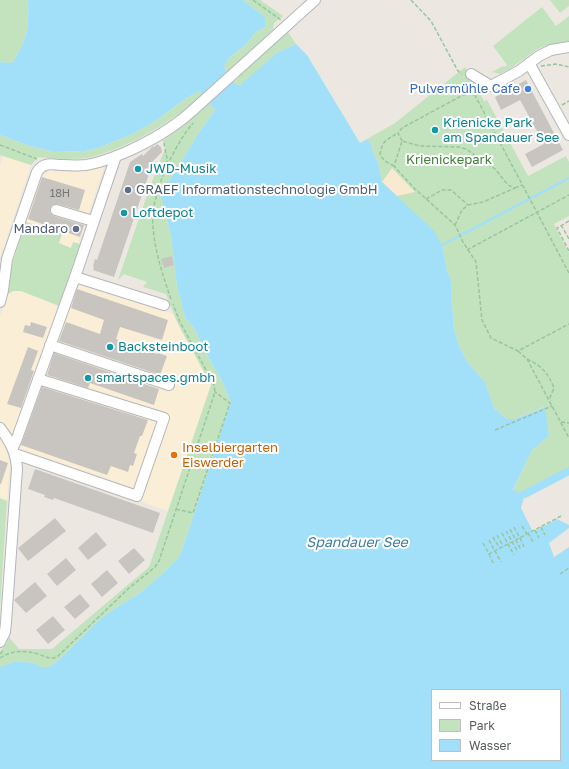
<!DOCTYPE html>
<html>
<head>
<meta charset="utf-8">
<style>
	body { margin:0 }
	#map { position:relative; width:569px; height:769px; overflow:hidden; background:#ece8e1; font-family:"Golos Text",sans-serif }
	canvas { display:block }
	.legend { position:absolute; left:431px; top:689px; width:130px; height:72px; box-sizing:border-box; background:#fff; border:1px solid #bdbfc0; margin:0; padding:5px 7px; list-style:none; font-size:12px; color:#595e61 }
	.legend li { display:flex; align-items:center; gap:8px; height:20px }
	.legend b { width:20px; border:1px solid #bdbfc0 }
</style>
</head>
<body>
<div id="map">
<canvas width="569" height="769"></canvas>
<ul class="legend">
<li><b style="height:5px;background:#fff"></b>Straße</li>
<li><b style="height:11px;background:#c3e2be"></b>Park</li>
<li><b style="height:11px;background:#a2e0fa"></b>Wasser</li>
</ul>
</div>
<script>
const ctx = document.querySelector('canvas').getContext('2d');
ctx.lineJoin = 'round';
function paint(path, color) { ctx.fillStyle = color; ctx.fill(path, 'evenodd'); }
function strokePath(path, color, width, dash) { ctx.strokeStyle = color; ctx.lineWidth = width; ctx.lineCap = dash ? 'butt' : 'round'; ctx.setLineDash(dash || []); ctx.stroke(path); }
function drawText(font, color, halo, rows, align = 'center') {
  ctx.font = font + ' "Golos Text",sans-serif'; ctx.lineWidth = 4; ctx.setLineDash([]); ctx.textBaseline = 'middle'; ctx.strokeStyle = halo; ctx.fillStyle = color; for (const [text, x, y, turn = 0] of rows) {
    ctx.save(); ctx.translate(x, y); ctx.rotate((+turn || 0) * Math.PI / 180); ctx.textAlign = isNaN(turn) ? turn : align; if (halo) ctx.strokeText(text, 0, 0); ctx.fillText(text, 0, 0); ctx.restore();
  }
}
const commercial = new Path2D(`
	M3 156 31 165 0 258V166Z
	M104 167 67 276 173 314 211 385 168 511 22 460 20 450 13 435 9 430 0 421V317L7 295 12 260 40 177 48 171 73 172 83 171Z
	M0 439 5 447 10 463 7 501 0 498Z`);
const green = new Path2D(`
	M0 0H28C29 28 28 39 12 63L0 62Z
	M243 0H260L283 16 274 23 273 29 265 38 226 73 224 67 228 59 246 44 256 32 265 27V17Z
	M550 0H569V6L560 13Z
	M542 7 556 26 569 16V41L544 46 536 50 511 68 500 74 492 72 503 66 504 67 507 65 493 46Z
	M288 32 296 44 276 53 269 60 260 68 244 83 240 85H237L234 82 238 78 243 71Z
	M465 67 484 101 487 100 528 176 566 156 569 162V216L554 224 569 253V471L525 494 513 491 532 450 549 436 544 407 515 419H507L494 408 485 382 468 363 459 346 454 328 451 293V281L447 270 442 245 382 182 378 162 373 153 371 144 367 139 395 123Z
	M200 91 202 92V97C176 117 148 136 116 149 106 152 97 156 87 158 71 160 54 159 38 157L31 165 0 155V135L27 145 54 152 85 151 101 147 134 133 154 122 186 98Z
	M208 103 213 105 215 110 198 134 174 174 166 184V217L171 236 177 286 185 317 194 328 206 353 222 381 231 402 180 556 164 572 140 593 114 609 99 620 60 659 49 667H41L34 663 16 661 1 667H0V651L7 643 9 637 19 649H52L149 567 211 385 178 324 166 294 143 287 147 282 124 274 118 280 148 192 166 146 162 141 182 127 206 104 207 105Z
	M26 222 62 234 59 243 71 248 73 242 80 244 59 306 21 291H13L7 295 11 267Z
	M0 498 7 501 0 608Z`);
const sand = new Path2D(`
	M392 168 415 192 397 196 382 182Z`);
const water = new Path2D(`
	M28 0H243L265 17V27L256 32 246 44 228 59 224 67 227 75 237 85H240L269 60 276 53 296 44 307 55 360 143 367 139 371 144 373 153 378 162 382 182 434 231 442 245 447 270 451 281V293L454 328 459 346 468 363 485 382 494 408 507 419H515L545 407 549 436 532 450 513 490 525 494 521 508 533 532 557 519 569 525V528L549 543 554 557 569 547V769H0V667L16 661 34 663 41 667H49L60 659 99 620 114 609 140 593 164 572 180 556 231 402 222 381 206 353 194 328 185 317 177 286 171 236 161 196 166 184 174 174 198 134 215 110C212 104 207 103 203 97 202 95 201 93 200 91L186 98 154 122 134 133 101 147 85 151 54 152 27 145 0 135V62L12 63C28 39 29 28 28 0ZM432 690H560V760H432Z`);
const stream = new Path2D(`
	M442 245 569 178`);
const canal = new Path2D(`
	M525 494 569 471`);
const building = new Path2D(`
	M526 80 563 150 532 167 525 154 544 144 520 100 501 110 495 97Z
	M157 144 161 147 162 152 149 165 151 168 114 277 93 270 94 267 93 266 95 259 97 260 130 162 142 154 143 156 153 146 154 147Z
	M42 177 85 190 79 210 57 204 52 205 50 209V212L54 216 84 225 80 237 28 219Z
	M172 256 174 265 164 268 161 259Z
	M77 289 168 320 162 340 120 327 116 339 157 354 158 353 167 356 160 375 59 341 66 322 100 334 104 320 71 308Z
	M31 322 47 327 43 338 23 332 25 325 30 326Z
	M28 347 38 351 31 370 34 371 21 408 7 404Z
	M54 353 159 389 154 405 90 383 88 388 47 375Z
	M42 387 148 420 142 436H140L134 453 137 454 133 466 130 465 128 472 111 466 107 475 21 445Z
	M0 460 8 463 1 484H0Z
	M35 469 160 513 153 533 54 498 53 500 44 497 45 495 28 489Z
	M55 518 66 531 28 561 18 548Z
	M96 532 107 545 88 560 78 548Z
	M134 548 145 560 129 574 118 561Z
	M66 558 76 570 57 586 47 574Z
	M107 570 118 583 102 597 91 584Z
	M35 582 47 596 26 613 14 600Z
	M80 594 90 606 75 619 64 607Z
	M53 616 65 630 48 644 36 630Z`);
const path = new Path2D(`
	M253 0 281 20
	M411 0 431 21 458 71 462 74
	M541 66 556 64 569 67
	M469 84 569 273
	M562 105 569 101
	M402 141 398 133 402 128 463 95 474 93 480 91
	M164 143 168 164
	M0 145 37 159
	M394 166 385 161 380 155C381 149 382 143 388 139 391 137 394 136 397 133
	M515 188 522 185
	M426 199 442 190H451L468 205
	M569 221 557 228 569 251
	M455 225 462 210 468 205 483 202 515 188 508 185 495 169 466 149 459 147 420 146 402 141 394 166 414 188 455 225 457 229 463 242 476 262 482 320 491 338 518 351 569 324
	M561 225 569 239
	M467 250 569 195
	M171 299C163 276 155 252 153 227 150 201 167 162 181 140 184 134 189 128 193 123
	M518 351 527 359 569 438
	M527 359C542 366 548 373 554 388L549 400
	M561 422 569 423
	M495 430 552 406
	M176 509 193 513 230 403 215 392
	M522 526 527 534
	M514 527 520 538
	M541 527 545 535
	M510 529 521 550
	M535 530 539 538
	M506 531 518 552
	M502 533 514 555
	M528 533 533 542
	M497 535 503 546
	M493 537 500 549
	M520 538 524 547
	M489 540 501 562
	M483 543 489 554 563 515
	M489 554 494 565
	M560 574 569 568
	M0 654 4 650
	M0 658C12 650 24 650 38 654 45 656 49 660 57 657L129 588 155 567 159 561 215 392 214 385 212 381 180 322 173 304`);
const minor = new Path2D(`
	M529 63 569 135
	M471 74 491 86 519 71 539 56 551 50 569 47
	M56 210 93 221
	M75 277 164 305
	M0 302 3 290 7 259 37 172C39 169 41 166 46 165 50 163 57 165 61 165 69 165 78 166 86 165 99 163 112 158 124 153 149 142 172 129 192 111L315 0
	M50 345 169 385
	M0 428C10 441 16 452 17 469L6 622 5 632 0 642
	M13 447 16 441 75 277 116 156
	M15 454 137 496 164 418 38 379`);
const markers = [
	[528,89,4,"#3f7fe0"],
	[435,130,4,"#0f9aa8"],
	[138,169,4,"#0f9aa8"],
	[128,190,4,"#5c6f8a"],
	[124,213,4,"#0f9aa8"],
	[76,229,4,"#5c6f8a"],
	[110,347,4,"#0f9aa8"],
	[88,378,4,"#0f9aa8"],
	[174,455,4,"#e8710a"]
];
const numberNames = [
	["18H",60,194]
];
const shopNames = [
	["Pulvermühle Cafe",520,89]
];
const cultureNames = [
	["Krienicke Park",443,123],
	["am Spandauer See",443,138],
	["JWD-Musik",146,169],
	["Loftdepot",132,213],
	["Backsteinboot",118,347],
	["smartspaces.gmbh",96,378]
];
const parkNames = [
	["Krienickepark",449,160]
];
const serviceNames = [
	["GRAEF Informationstechnologie GmbH",136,190],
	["Mandaro",68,229,"right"]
];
const foodNames = [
	["Inselbiergarten",182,448],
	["Eiswerder",182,463]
];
const waterNames = [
	["Spandauer See",357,543]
];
paint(commercial, '#fbeed6');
paint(green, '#c3e2be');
paint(sand, '#f8e9d0');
paint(water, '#a2e0fa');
strokePath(stream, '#a2e0fa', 2.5);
strokePath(canal, '#a2e0fa', 8);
paint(building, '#c8c5c0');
strokePath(minor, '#b3b7bb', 12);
strokePath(path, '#99c59f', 1.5, [4, 2]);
strokePath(minor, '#fff', 10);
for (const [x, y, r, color] of markers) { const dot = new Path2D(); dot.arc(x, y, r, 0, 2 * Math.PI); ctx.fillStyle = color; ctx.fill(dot); strokePath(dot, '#fff', 1.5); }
drawText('11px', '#757879', null, numberNames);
drawText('13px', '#366cbe', '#fff', shopNames, 'right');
drawText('13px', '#0d838f', '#fff', cultureNames, 'left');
drawText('13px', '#3f8139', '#fff', parkNames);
drawText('13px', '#4e5e75', '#fff', serviceNames, 'left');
drawText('13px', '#c56008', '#fff', foodNames, 'left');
drawText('italic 14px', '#3f7da2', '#fff', waterNames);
</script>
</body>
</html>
